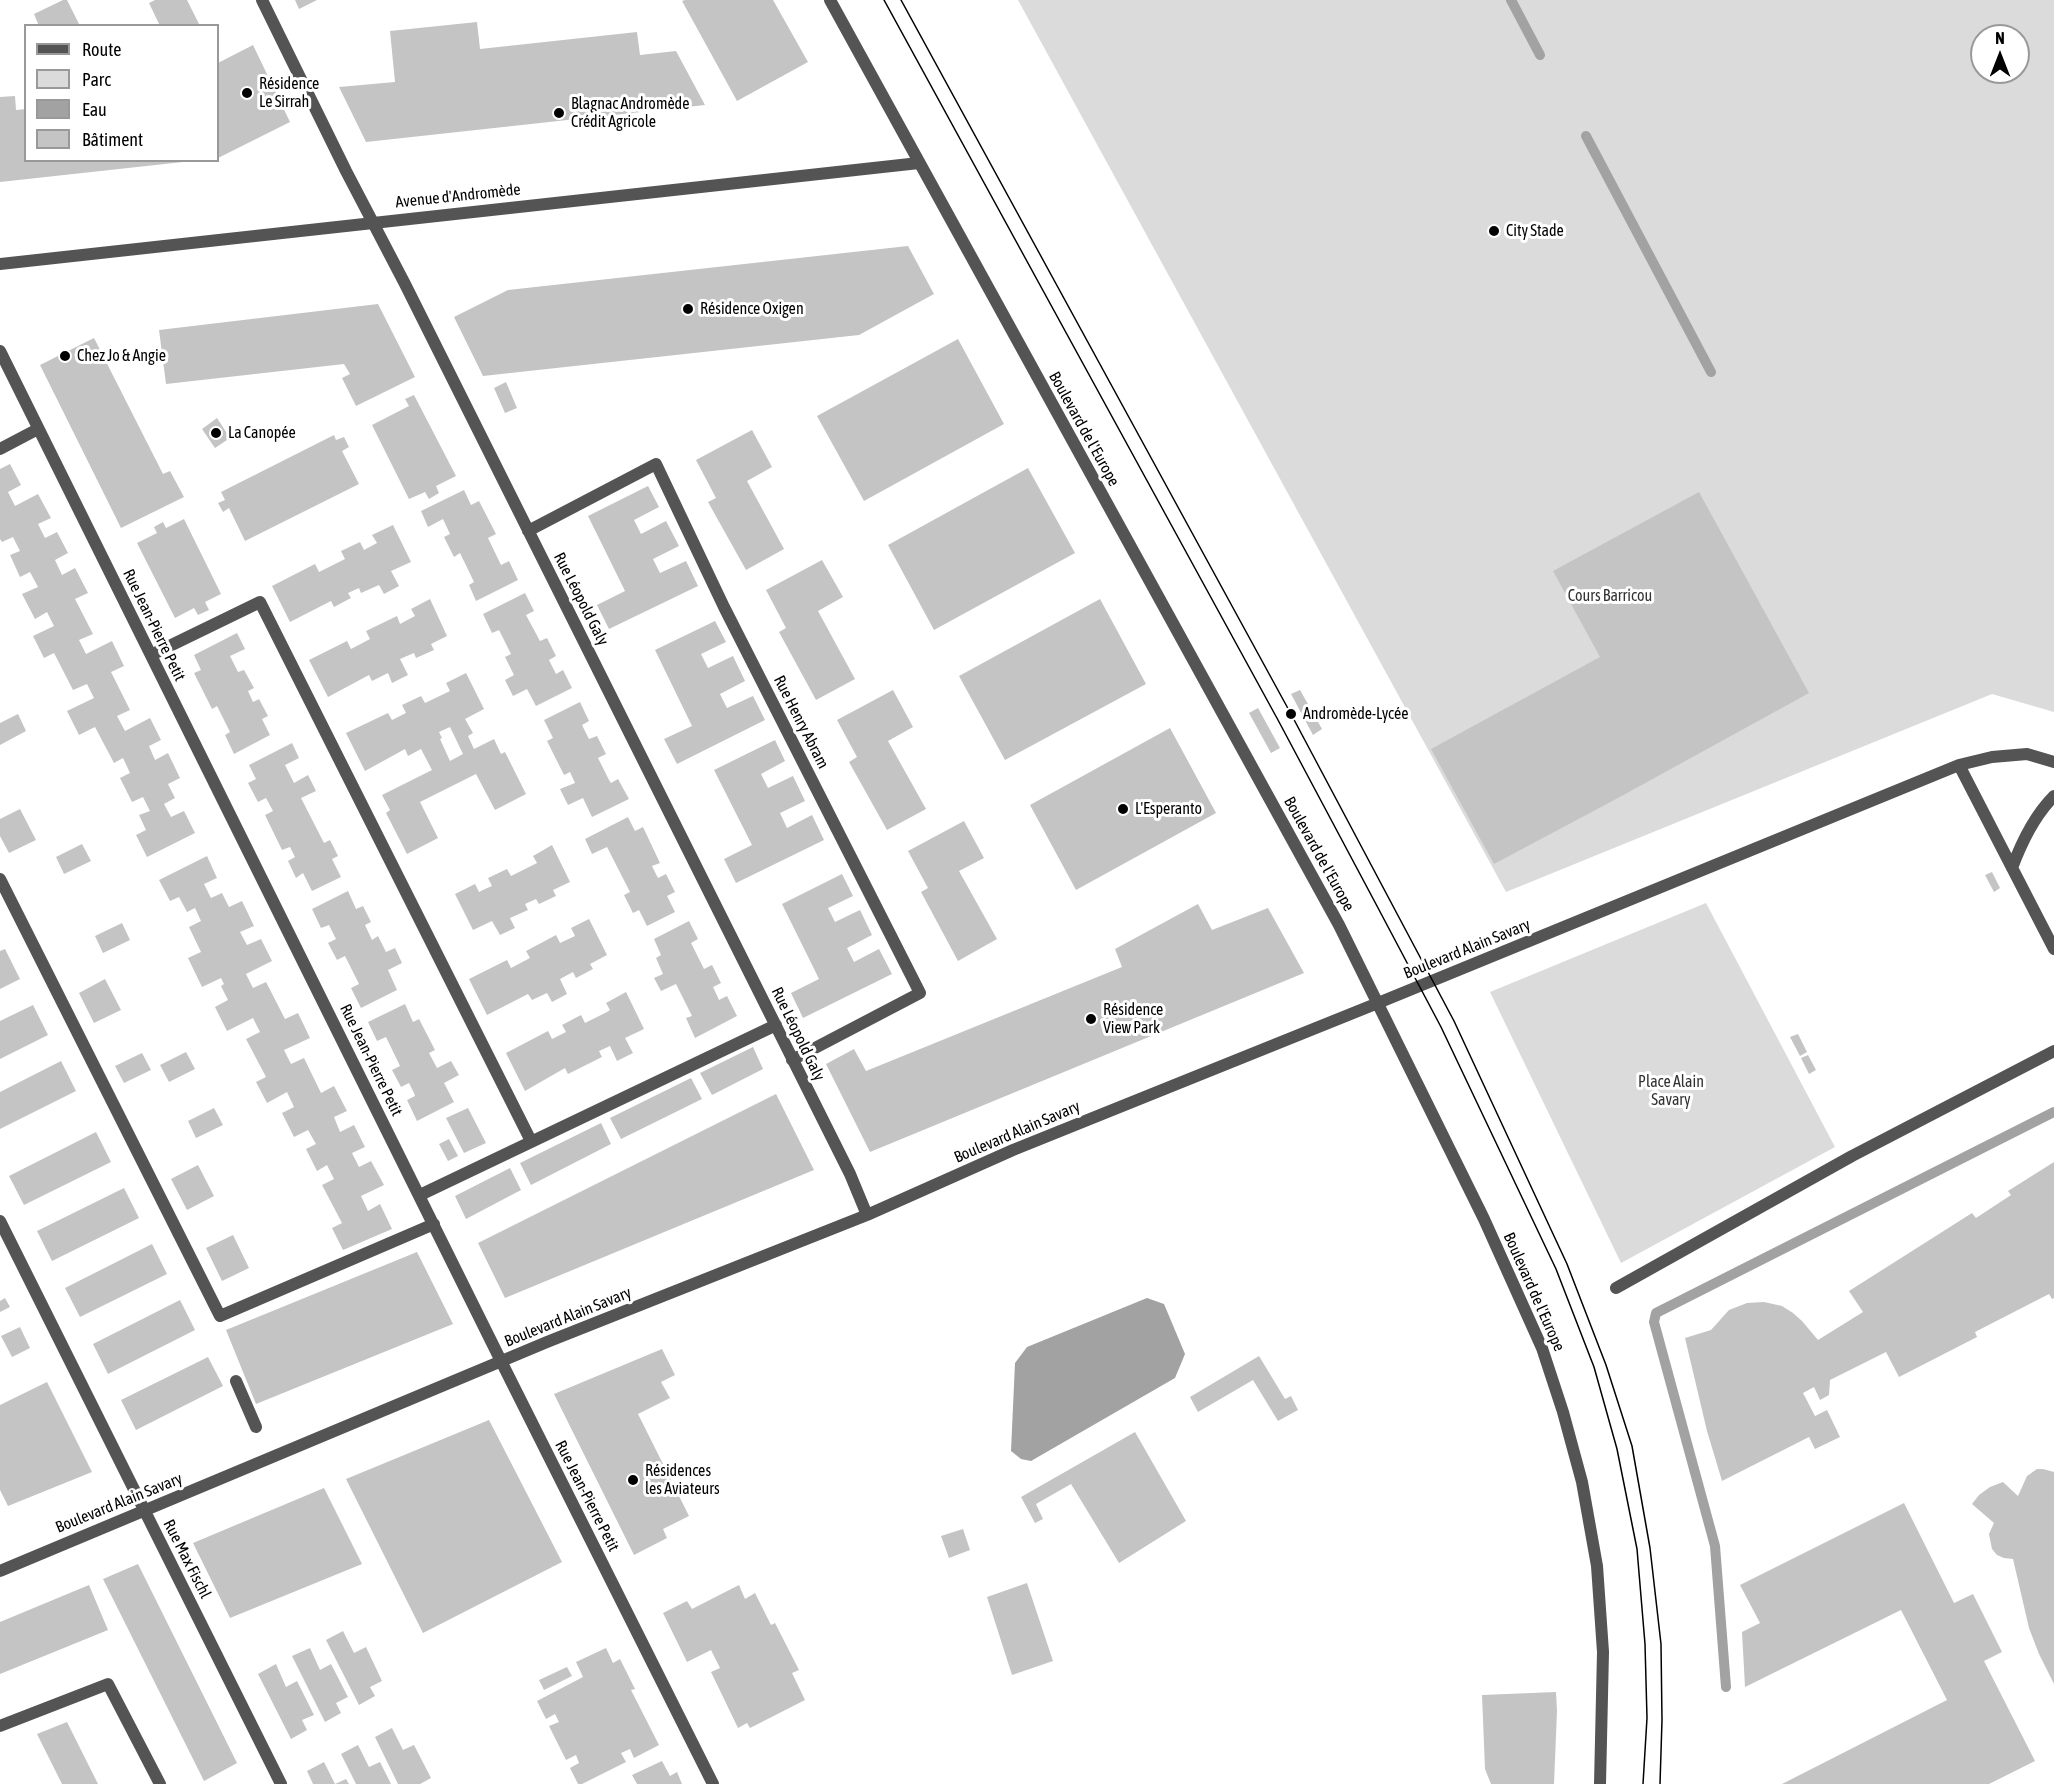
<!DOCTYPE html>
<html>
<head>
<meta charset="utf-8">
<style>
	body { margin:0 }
	#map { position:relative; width:2054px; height:1784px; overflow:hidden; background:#fff; font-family:"Asap Condensed",sans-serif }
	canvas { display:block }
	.legend { position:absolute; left:24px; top:24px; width:195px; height:138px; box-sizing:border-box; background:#fff; border:2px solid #999; margin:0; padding:8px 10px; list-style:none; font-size:18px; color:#000 }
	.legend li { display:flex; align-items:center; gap:12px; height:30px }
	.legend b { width:30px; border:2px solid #999 }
	.north { position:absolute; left:1970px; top:24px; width:60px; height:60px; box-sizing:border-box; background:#fff; border:2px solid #999; border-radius:50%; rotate:0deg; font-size:16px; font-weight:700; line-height:24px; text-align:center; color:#000 }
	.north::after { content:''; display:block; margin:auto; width:21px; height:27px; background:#000; clip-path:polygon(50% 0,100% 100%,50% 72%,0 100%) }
</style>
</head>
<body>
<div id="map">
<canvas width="2054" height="1784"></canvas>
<ul class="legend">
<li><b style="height:8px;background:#545454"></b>Route</li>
<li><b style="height:16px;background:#dbdbdb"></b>Parc</li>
<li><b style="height:16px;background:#a2a2a2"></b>Eau</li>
<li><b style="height:16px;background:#c4c4c4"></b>Bâtiment</li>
</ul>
<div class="north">N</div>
</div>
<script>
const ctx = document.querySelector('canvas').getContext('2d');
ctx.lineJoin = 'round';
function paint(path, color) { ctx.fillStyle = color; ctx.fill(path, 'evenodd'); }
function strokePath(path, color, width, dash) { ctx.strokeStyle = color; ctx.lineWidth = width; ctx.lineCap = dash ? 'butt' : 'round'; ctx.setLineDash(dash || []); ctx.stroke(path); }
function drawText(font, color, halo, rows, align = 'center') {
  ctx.font = font + ' "Asap Condensed",sans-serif'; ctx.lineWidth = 6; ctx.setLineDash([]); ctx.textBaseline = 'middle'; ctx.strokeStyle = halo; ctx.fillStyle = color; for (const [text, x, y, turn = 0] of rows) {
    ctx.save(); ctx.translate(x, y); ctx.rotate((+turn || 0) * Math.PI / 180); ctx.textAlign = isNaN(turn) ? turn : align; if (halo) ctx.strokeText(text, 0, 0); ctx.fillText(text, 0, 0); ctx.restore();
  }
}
const green = new Path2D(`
	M1018 0H2054V712L1992 694 1506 892ZM1982 36H2018V72H1982Z
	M1706 903 1835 1147 1621 1263 1490 992Z`);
const water = new Path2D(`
	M1147 1298 1164 1304 1185 1354 1175 1378 1031 1461 1021 1459 1011 1451 1015 1363 1027 1347Z`);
const stream = new Path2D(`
	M1511 0 1540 55
	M1586 136 1711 372
	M1726 1687 1715 1546 1654 1322 1656 1313 2054 1112`);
const building = new Path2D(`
	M63 0H67L80 26H39L34 14Z
	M155 0H187L199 24 160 26 149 3Z
	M295 0H317L299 9Z
	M685 0H773L808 62 737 101 682 1Z
	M477 22 480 49 637 32 640 55 676 51 705 105 366 142 339 87 395 82 390 31Z
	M253 45 290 122 218 158V63Z
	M15 96 16 110 26 109V160H183V162L0 182V97Z
	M908 246 934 294 859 335 483 376 454 317 508 290Z
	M378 304 415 377 356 406 342 378 350 374 344 364 166 384 159 330Z
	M94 338 163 474 170 471 184 497 121 528 40 365Z
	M958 339 1004 424 864 501 817 416Z
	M506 382 517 408 505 413 494 388Z
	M414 395 456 476 436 486 439 493 429 499 425 492 409 499 372 425 409 406 405 399Z
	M217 418 230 438 215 448 202 429Z
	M752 430 772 467 747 481 784 549 746 570 708 502 716 498 696 460Z
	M334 435 336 440 344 437 349 447 342 451 359 484 245 541 229 508 223 512 218 503 225 500 221 492Z
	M10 464 21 485 8 492 15 506 38 494 51 518 38 524 45 538 57 532 68 553 55 560 62 575 75 568 88 593 75 599 93 634 79 640 86 654 112 641 124 666 111 672 130 710 117 716 125 731 150 718 161 740 149 746 155 760 168 753 180 778 168 784 175 798 164 804 171 817 184 811 195 833 147 857 136 835 146 830 139 815 150 811 143 797 132 802 120 778 130 773 123 758 114 763 95 727 79 735 67 711 94 698 87 684 73 690 54 653 44 658 33 636 54 626 47 612 35 619 22 594 38 587 30 572 20 577 10 555 20 551 13 537 2 542 0 539V469Z
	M1028 468 1075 553 934 630 888 545Z
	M648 486 659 507 634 520 641 534 666 521 679 546 653 559 660 573 686 561 698 586 609 629 597 605 625 591 588 516Z
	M464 490 471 505 479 501 496 534 488 538 501 565 509 561 518 580 476 601 469 585 474 582 460 553 454 557 444 537 450 534 443 519 428 527 421 511Z
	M1699 492 1809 693 1618 798 1494 864 1431 749 1600 657 1553 571Z
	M184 519 221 594 205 602 209 610 198 615 194 608 175 618 137 543 157 533 154 527 163 522 166 528Z
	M393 525 411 562 391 571 399 586 384 594 379 585 361 593 359 588 348 593 351 598 334 607 331 601 290 622 272 586 315 564 319 572 345 559 341 551 360 542 364 550 377 543 372 535Z
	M822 560 843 597 818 611 855 679 816 700 779 632 786 628 766 590Z
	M525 593 534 611 526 615 540 641 547 638 556 656 549 660 556 674 563 670 572 688 536 706 527 689 513 696 505 680 514 675 505 657 511 654 499 630 492 633 483 614Z
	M430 599 447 636 431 644 434 650 416 658 414 653 400 659 408 675 392 683 388 673 372 681 369 675 328 697 309 660 347 641 351 649 370 639 366 631 397 616 400 624 415 616 411 609Z
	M1100 599 1146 684 1005 760 959 676Z
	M715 621 726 642 701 654 708 668 733 656 745 681 720 694 727 708 753 696 765 720 677 764 664 739 692 726 655 650Z
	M237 633 245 649 230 656 238 672 244 670 254 688 248 691 253 702 259 699 268 716 262 719 270 735 234 754 225 735 230 732 217 706 212 709 194 673 201 670 194 655Z
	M466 673 484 709 465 719 473 733 468 736 474 749 494 739 501 754 505 752 526 794 495 810 476 774 420 802 438 838 407 854 386 813 390 810 382 795 432 770 421 749 408 756 405 749 365 771 346 733 388 713 392 720 406 713 402 705 421 696 425 703 450 691 446 683ZM450 727 463 754 450 761 440 739 442 738 439 732Z
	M893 690 913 727 888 741 926 809 887 830 849 762 857 757 837 720Z
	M1300 690 1322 729 1313 735 1291 694Z
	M580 702 589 721 582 725 589 739 597 736 606 754 598 758 609 780 611 783 618 779 629 799 592 817 583 798 568 805 560 789 575 783 570 772 564 775 547 741 553 738 544 720Z
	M1258 708 1280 748 1271 753 1249 713Z
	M18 714 26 731 0 745V723Z
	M1170 728 1216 813 1076 890 1030 805Z
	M775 740 785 761 761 774 768 788 793 776 805 801 780 813 787 828 812 815 824 840 736 883 724 859 752 845 714 770Z
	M292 743 299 758 285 765 294 783 308 775 316 791 301 798 324 843 330 840 338 856 332 859 341 877 312 891 303 873 296 878 288 861 295 857 290 847 282 850 265 815 273 811 266 798 258 802 248 783 256 779 249 765Z
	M20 809 36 840 9 853 0 836V819Z
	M628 817 635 831 643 827 660 863 652 866 658 878 666 874 675 892 667 896 675 912 647 926 639 910 633 913 624 895 630 892 607 847 592 854 585 839Z
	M964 821 984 858 959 871 997 939 958 961 921 892 928 888 908 851Z
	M82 844 91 861 64 874 56 857Z
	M552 845 570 882 553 890 556 896 539 904 536 899 525 904 528 910 510 918 515 928 500 935 492 921 473 930 455 894 475 884 479 892 485 889 492 886 488 878 507 869 511 876 537 863 533 856Z
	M207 856 217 878 204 884 211 898 222 893 229 907 242 901 254 926 240 932 247 945 261 939 272 961 246 974 253 988 266 982 285 1019 298 1013 310 1038 284 1050 291 1064 304 1058 321 1093 334 1086 347 1111 334 1117 340 1132 354 1125 365 1147 352 1153 359 1167 371 1161 384 1185 361 1196 368 1211 380 1204 392 1229 343 1250 332 1228 342 1223 322 1185 334 1179 327 1165 317 1171 306 1149 316 1144 308 1130 294 1137 282 1113 294 1107 287 1092 267 1103 256 1082 266 1077 246 1039 260 1032 253 1018 227 1031 215 1007 228 1000 221 986 224 984 221 978 202 987 188 958 201 952 189 927 201 921 195 908 187 912 179 897 170 901 159 880Z
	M1992 872 2000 888 1994 892 1985 875Z
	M842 874 853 896 828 908 835 922 860 910 872 935 847 948 854 962 879 949 892 974 803 1018 791 993 819 979 782 904Z
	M348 891 356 909 363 906 371 922 365 925 372 940 378 936 386 952 395 948 402 963 388 970 397 990 361 1008 351 988 359 984 345 956 337 960 328 943 336 939 329 925 321 928 312 909Z
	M1198 904 1212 930 1268 908 1304 973 870 1152 826 1064 854 1049 866 1071 1122 967 1115 949Z
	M589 919 607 955 590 964 593 969 576 978 573 972 560 979 567 994 552 1002 547 993 532 1000 528 994 487 1015 469 979 507 960 511 968 530 958 526 951 543 942 556 935 560 943 575 936 571 928Z
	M689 921 698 939 691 943 704 969 712 965 721 983 713 987 719 1000 727 996 737 1016 695 1038 686 1018 692 1016 676 984 661 991 654 978 663 974 656 958 661 955 654 939Z
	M122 923 130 940 103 953 95 936Z
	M5 949 20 979 0 989V951Z
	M105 979 121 1010 94 1023 79 993Z
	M626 992 644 1029 625 1038 633 1053 617 1061 610 1046 599 1051 602 1057 568 1074 565 1068 525 1091 506 1053 548 1031 552 1039 566 1032 562 1025 581 1015 585 1023 607 1012 610 1010 606 1003Z
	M405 1004 413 1022 419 1019 435 1050 429 1053 437 1068 451 1061 459 1075 444 1083 454 1102 417 1121 407 1100 415 1096 414 1093 409 1083 401 1087 392 1070 400 1066 386 1037 377 1041 368 1022Z
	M33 1005 48 1035 0 1059V1021Z
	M1798 1034 1807 1052 1800 1056 1790 1037Z
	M753 1047 763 1069 712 1095 700 1073Z
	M186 1052 195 1069 169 1082 160 1065Z
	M142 1053 151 1070 124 1083 115 1066Z
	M1808 1055 1816 1070 1809 1074 1801 1058Z
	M61 1061 76 1091 0 1129V1092Z
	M691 1078 702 1099 621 1139 610 1118Z
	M776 1094 814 1170 505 1298 478 1243Z
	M214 1108 223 1125 196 1138 188 1121Z
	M468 1108 486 1143 464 1153 446 1118Z
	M601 1123 611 1144 531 1185 520 1163Z
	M96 1132 111 1162 24 1205 9 1176Z
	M449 1139 458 1156 448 1161 439 1144Z
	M2054 1162V1298L2052 1299 2049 1294 1975 1332 1977 1337 1899 1377 1886 1352 1830 1380 1829 1395 1820 1400 1814 1387 1803 1393 1815 1416 1827 1410 1840 1437 1815 1449 1809 1437 1722 1481 1707 1431 1685 1338 1711 1330 1729 1310 1747 1303 1764 1302 1782 1306 1793 1313 1802 1321 1818 1340 1863 1312 1849 1291 1972 1213 1976 1218 2011 1195 2008 1191Z
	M198 1165 214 1196 187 1210 171 1179Z
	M510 1168 521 1190 466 1219 455 1196Z
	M124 1188 139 1218 52 1261 37 1231Z
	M233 1235 249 1268 222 1281 206 1248Z
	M152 1244 167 1274 80 1317 65 1288Z
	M417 1252 453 1324 256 1404 226 1330Z
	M5 1298 10 1307 0 1312V1301Z
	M180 1300 195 1330 108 1374 93 1344Z
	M20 1327 30 1348 12 1357 1 1336Z
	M662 1349 675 1375 661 1382 670 1398 638 1414 689 1516 663 1529 667 1538 634 1555 554 1394Z
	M1259 1356 1285 1399 1291 1396 1298 1410 1278 1421 1253 1380 1198 1412 1190 1397Z
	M208 1357 223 1386 136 1430 121 1400Z
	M47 1382 92 1472 8 1506 0 1490V1405Z
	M489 1420 562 1562 423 1633 346 1479Z
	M1135 1432 1186 1521 1119 1563 1071 1484 1036 1504 1043 1519 1035 1523 1021 1497Z
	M2037 1469H2043L2054 1472V1684L2039 1654 2029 1628 2013 1559 2004 1558 1997 1555 1992 1549 1989 1534 1994 1523 1972 1504 1979 1495 1990 1487 2003 1482 2018 1496 2027 1476Z
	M324 1488 362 1564 230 1618 193 1543Z
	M1904 1503 1954 1603 1973 1594 2002 1652 1984 1661 2035 1761 1989 1784H1782L1947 1700 1901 1610 1745 1687 1742 1632 1760 1623 1740 1585Z
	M963 1529 970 1550 949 1558 941 1536Z
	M138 1564 237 1763 204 1781 103 1579Z
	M1027 1583 1053 1661 1012 1675 987 1597Z
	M89 1585 108 1630 0 1674V1622Z
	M739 1585 745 1599 755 1593 771 1625 775 1623 799 1670 792 1673 805 1700 750 1728 747 1723 738 1728 711 1672 720 1668 711 1650 687 1662 663 1613 687 1601 692 1609Z
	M343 1631 354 1653 366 1647 382 1681 370 1687 375 1696 359 1705 326 1640Z
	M310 1648 320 1670 331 1664 348 1697 336 1703 341 1713 325 1722 292 1656Z
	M606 1648 613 1663 620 1659 635 1689 631 1690 659 1745 634 1758 630 1749 621 1753 626 1762 582 1784H578L570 1768 579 1763 576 1755 566 1760 549 1726 559 1722 555 1714 546 1719 537 1701 583 1677 576 1662Z
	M276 1664 286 1687 297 1681 314 1715 302 1720 307 1730 291 1739 258 1674Z
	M567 1667 572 1676 544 1690 539 1680Z
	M1556 1692 1557 1711 1554 1784H1491L1485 1769 1482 1695Z
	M67 1722 98 1784H62L37 1734Z
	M392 1728 403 1750 414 1745 431 1778 420 1784H398L375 1737Z
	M358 1745 369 1767 380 1762 391 1784H356L341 1754Z
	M662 1761 670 1776 677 1772 682 1784H637L632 1775Z
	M324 1762 335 1784 346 1779 349 1784H313L307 1771Z`);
const pedestrian = new Path2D(`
	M1616 1288 1852 1156 2054 1051
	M236 1381 256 1427
	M0 1726 108 1684 160 1784`);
const minor = new Path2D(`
	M262 0 346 171 405 284 850 1174 867 1215
	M830 0 1339 925 1484 1219 1542 1348 1563 1412 1582 1482 1597 1566 1603 1652 1600 1784
	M0 351 501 1361 713 1784
	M0 449 38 429
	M528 531 656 464 724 607 920 993 792 1060
	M151 655 260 602 531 1141
	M1959 765 2054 949
	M2012 868C2022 841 2034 816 2054 796
	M0 879 220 1316 434 1224
	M420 1195 776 1025
	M0 1221 281 1784
	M0 1571 547 1342 867 1215 1013 1150 1378 1003 1959 765 1992 757 2027 754 2054 762`);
const tertiary = new Path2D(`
	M0 264 919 163`);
const tram = new Path2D(`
	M884 0 1278 720 1377 906 1441 1027 1556 1269 1594 1367 1617 1449 1637 1549 1645 1644 1647 1718 1643 1784
	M901 0 1291 714 1454 1021 1567 1264 1606 1365 1632 1446 1650 1548 1661 1644 1662 1720 1660 1784`);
const markers = [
	[247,93,6,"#000"],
	[559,113,6,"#000"],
	[1494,231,6,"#000"],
	[688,309,6,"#000"],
	[65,356,6,"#000"],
	[216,433,6,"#000"],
	[1291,714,6,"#000"],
	[1123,809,6,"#000"],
	[1091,1019,6,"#000"],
	[633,1480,6,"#000"]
];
const poiNames = [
	["Résidence",259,84],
	["Le Sirrah",259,102],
	["Blagnac Andromède",571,104],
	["Crédit Agricole",571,122],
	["City Stade",1506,231],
	["Résidence Oxigen",700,309],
	["Chez Jo & Angie",77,356],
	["La Canopée",228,433],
	["Andromède-Lycée",1303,714],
	["L'Esperanto",1135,809],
	["Résidence",1103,1010],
	["View Park",1103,1028],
	["Résidences",645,1471],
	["les Aviateurs",645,1489]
];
const streetNames = [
	["Avenue d'Andromède",458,196,-6],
	["Boulevard de l'Europe",1084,429,61],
	["Rue Léopold Galy",581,599,63],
	["Rue Jean-Pierre Petit",154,625,64],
	["Rue Henry Abram",801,722,63],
	["Boulevard de l'Europe",1319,854,61],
	["Boulevard Alain Savary",1467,949,-22],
	["Rue Léopold Galy",798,1034,64],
	["Rue Jean-Pierre Petit",371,1060,64],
	["Boulevard Alain Savary",1017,1132,-23],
	["Boulevard de l'Europe",1534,1292,66],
	["Boulevard Alain Savary",568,1317,-22],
	["Rue Jean-Pierre Petit",587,1496,63],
	["Boulevard Alain Savary",119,1503,-22],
	["Rue Max Fischl",187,1559,63]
];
const parkNames = [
	["Cours Barricou",1610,596],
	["Place Alain",1671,1082],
	["Savary",1671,1100]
];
paint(green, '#dbdbdb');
paint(water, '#a2a2a2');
strokePath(stream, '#a2a2a2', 10);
paint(building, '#c4c4c4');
strokePath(pedestrian, '#545454', 12);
strokePath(minor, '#545454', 12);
strokePath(tertiary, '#545454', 12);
strokePath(tram, '#000', 1.5);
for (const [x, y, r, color] of markers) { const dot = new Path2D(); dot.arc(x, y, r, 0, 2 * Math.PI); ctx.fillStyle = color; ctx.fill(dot); strokePath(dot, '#fff', 2); }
drawText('16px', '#000', '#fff', poiNames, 'left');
drawText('16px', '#000', '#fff', streetNames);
drawText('16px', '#323232', '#fff', parkNames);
</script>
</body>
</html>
